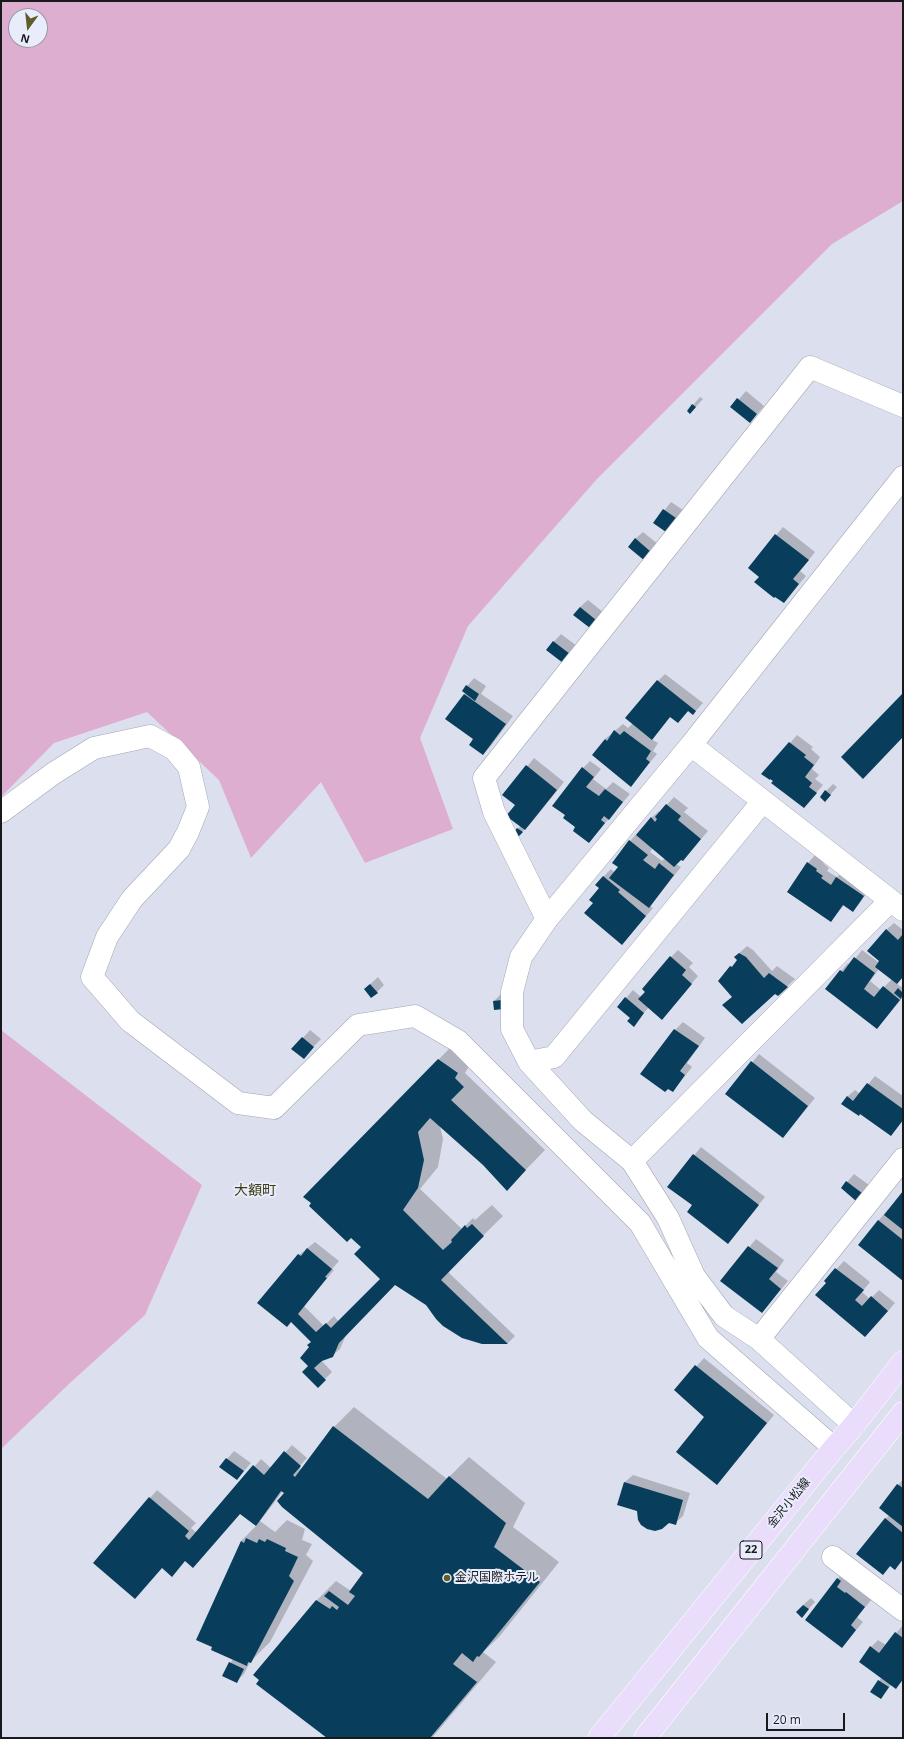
<!DOCTYPE html>
<html>
<head>
<meta charset="utf-8">
<style>
	body { margin:0 }
	#map { position:relative; width:904px; height:1739px; overflow:hidden; background:#dce0ee; font-family:"Open Sans",sans-serif }
	canvas { display:block }
	.frame { position:absolute; inset:0; border:2px solid #17191d; pointer-events:none }
	.north { position:absolute; left:8px; top:8px; width:40px; height:40px; box-sizing:border-box; background:#e9edfb; border:1px solid #9598a2; border-radius:50%; rotate:195deg; font-size:11px; font-weight:700; line-height:16px; text-align:center; color:#17191d }
	.north::after { content:''; display:block; margin:auto; width:14px; height:18px; background:#5f5e2b; clip-path:polygon(50% 0,100% 100%,50% 72%,0 100%) }
	.scale { position:absolute; left:766px; top:1713px; width:79px; height:18px; box-sizing:border-box; border:2px solid #17191d; border-top:0; padding-left:5px; font-size:12px; line-height:14px; white-space:nowrap; color:#17191d; -webkit-text-stroke:3px #e9edfb; paint-order:stroke }
</style>
</head>
<body>
<div id="map">
<canvas width="904" height="1739"></canvas>
<div class="frame"></div>
<div class="north">N</div>
<div class="scale">20 m</div>
</div>
<script>
const ctx = document.querySelector('canvas').getContext('2d');
ctx.lineJoin = 'round';
function paint(path, color) { ctx.fillStyle = color; ctx.fill(path, 'evenodd'); }
function strokePath(path, color, width, dash) { ctx.strokeStyle = color; ctx.lineWidth = width; ctx.lineCap = dash ? 'butt' : 'round'; ctx.setLineDash(dash || []); ctx.stroke(path); }
function drawText(font, color, halo, rows, align = 'center') {
  ctx.font = font + ' "Open Sans","Noto Sans JP",sans-serif'; ctx.lineWidth = 4; ctx.setLineDash([]); ctx.textBaseline = 'middle'; ctx.strokeStyle = halo; ctx.fillStyle = color; for (const [text, x, y, turn = 0] of rows) {
    ctx.save(); ctx.translate(x, y); ctx.rotate((+turn || 0) * Math.PI / 180); ctx.textAlign = isNaN(turn) ? turn : align; if (halo) ctx.strokeText(text, 0, 0); ctx.fillText(text, 0, 0); ctx.restore();
  }
}
const green = new Path2D(`
	M1 1H903V201L832 244 597 479 468 626 420 738 453 829 365 863 321 782 251 858 219 780 147 712 54 743 1 797ZM16 16H40V40H16Z
	M1 1030 202 1185 145 1315 70 1383 1 1449Z`);
const shadow = new Path2D(`
	M746 391 764 406 757 414 732 407Z
	M700 397 703 399 690 413 693 405Z
	M671 502 683 510 673 523H654Z
	M783 527 815 552 800 571 806 576 784 602 775 596 760 577 749 568Z
	M643 532 658 544 644 559 635 539Z
	M588 600 603 612 590 627 580 607Z
	M561 634 577 646 563 661 547 649Z
	M665 674 703 703 693 714 689 710 678 722 671 716 651 739 658 743 653 751 657 754 631 785 605 739 623 724 628 728 633 723 658 681Z
	M474 678 486 686 481 694 513 716 490 747 483 754 474 739 447 719 466 693 463 691Z
	M797 735 813 747 811 749 820 757 812 769 819 775 815 779 823 785 811 799 763 774Z
	M534 758 564 782 532 822 518 836V829L520 826 517 805 504 795Z
	M590 761 601 769 593 779 606 789 613 782 630 794 589 842 567 815 583 768Z
	M833 784 837 787 825 801 826 791Z
	M674 797 688 808 684 812 708 831 690 852 676 864 681 867 650 906 653 908 622 944 594 902 603 877 611 869 615 873 619 867 630 841 651 818 659 811 660 812ZM653 848 665 858 662 861 650 852Z
	M815 855 824 861 823 863 829 868 827 871 837 877 844 870 870 888 860 903 853 911 844 905 831 921 788 892 808 863Z
	M894 923 903 930V977L896 983 901 987 903 984V997L877 1028 841 971 848 963 850 965 862 950 881 964 886 930ZM879 969 892 979 881 990 870 981Z
	M747 946 753 950 772 971 777 966 795 979 778 995 775 993 724 1005 733 996 731 967 738 960 735 957Z
	M678 950 693 963 689 967 698 976 669 1011 649 1007 634 1025 626 998 633 990 641 997 671 957Z
	M378 977 384 985 377 992 365 989Z
	M501 994 511 1001H494Z
	M683 1022 705 1038 687 1063 692 1067 673 1091 642 1074 675 1030Z
	M310 1030 321 1039 303 1058 293 1049Z
	M458 1040 477 1053 465 1073 545 1150 507 1189 467 1148 440 1126 443 1139 438 1167 420 1189 462 1229 473 1218 475 1220 492 1205 503 1216 447 1271 515 1336 508 1343H482L395 1284 346 1335 340 1349 332 1356 321 1360 332 1372 318 1386 309 1366 312 1341 292 1321 299 1255 315 1242 339 1261 332 1269 334 1270 304 1306 324 1326 334 1316 339 1322 382 1279 362 1247 438 1060Z
	M759 1054 815 1098 783 1137 727 1094Z
	M875 1076 903 1096V1121L891 1135 847 1097 855 1090 860 1094Z
	M701 1147 765 1197 727 1243 693 1205 669 1186Z
	M854 1174 869 1185 856 1199 842 1188Z
	M903 1192V1279L878 1221Z
	M756 1239 784 1260 776 1272 788 1281 762 1312 722 1280Z
	M844 1261 870 1282 862 1292 870 1299 879 1290 895 1303 873 1328 825 1281Z
	M704 1358 774 1415 717 1484 705 1417 675 1390Z
	M354 1407 447 1479 469 1457 525 1503 513 1527 559 1562 499 1637 483 1652 496 1662 432 1738H329L316 1601 336 1581 351 1591 365 1573 283 1491 260 1521 275 1532 287 1520 305 1529 302 1540 312 1544 306 1555 313 1561 270 1642 250 1662 244 1674 236 1682 223 1675 233 1659 213 1647 197 1640 241 1541 257 1525 240 1513 193 1567 186 1560 162 1567 135 1598 150 1498 157 1490 196 1523 191 1528 197 1533 261 1459 271 1468 292 1445 307 1458 299 1467 302 1470 334 1427Z
	M234 1451 251 1463 237 1479 220 1467Z
	M633 1475 690 1493 683 1516 675 1523 619 1505 625 1482Z
	M903 1479V1560L895 1568 891 1565 883 1574 885 1519 890 1515 880 1508Z
	M845 1571 844 1579 853 1586 854 1585 872 1599 857 1617 863 1622 842 1647 807 1620 838 1578Z
	M811 1598 815 1602 802 1616 803 1605Z
	M903 1625V1681L896 1687 892 1684 881 1698 879 1681 882 1677 871 1647 878 1640 886 1645Z`);
const building = new Path2D(`
	M737 398 757 414 750 423 730 407Z
	M692 404 696 407 690 414 687 411Z
	M663 509 676 518 666 532 653 523Z
	M775 534 809 560 793 579 799 584 784 603 775 597 774 598 754 582 759 577 748 568Z
	M635 538 651 552 645 561 628 547Z
	M580 607 596 620 590 628 573 615Z
	M553 641 570 654 563 663 546 650Z
	M657 680 696 711 693 715 688 711 678 723 670 717 652 740 625 718Z
	M466 685 479 694 475 701 462 691Z
	M903 693V737L863 779 841 757Z
	M464 694 506 724 483 755 469 745 473 739 445 719Z
	M614 730 620 735 624 731 651 751 646 759 650 762 631 787 592 755 605 739 607 741Z
	M789 742 806 755 804 757 814 765 805 777 812 783 809 787 817 793 804 808 771 783 773 781 770 779V780L761 774Z
	M526 765 557 790 525 830 506 816 515 805 502 795Z
	M582 767 594 777 586 787 599 796 605 789 623 802 609 820 604 816 601 820 605 823 589 843 573 831 575 827 563 818 565 815 552 806Z
	M825 790 831 795 825 802 820 797Z
	M666 804 681 816 678 820 701 839 683 861 681 860 674 867 636 835 651 817 655 822 657 819 655 817Z
	M517 828 523 832 518 837 513 833Z
	M629 840 648 855 643 860 655 869 659 863 674 875 649 908 609 878 618 867 612 863Z
	M807 862 817 869 816 871 823 876 821 878 831 885 836 877 864 896 853 912 843 905 831 922 787 892Z
	M603 876 620 890 618 892 646 916 622 945 584 913 593 903 589 900 599 888 595 885Z
	M886 929 898 940 903 934V977L897 984 875 967 879 961 867 951Z
	M739 953 746 957 764 978 769 973 788 987 778 996 775 994 742 1024 722 1005 732 997 718 981 730 966 732 967 737 960 734 957Z
	M670 956 686 970 682 975 692 984 662 1020 638 999 645 992 642 989Z
	M854 957 875 973 864 989 874 997 883 986 900 1000 877 1029 825 989 840 970 843 972Z
	M370 984 378 993 371 998 364 989Z
	M898 988 903 993 901 999 894 993Z
	M625 997 644 1013 634 1027 627 1021 630 1018 617 1007Z
	M502 1000 504 1009 494 1010 493 1001Z
	M674 1029 699 1046 680 1071 685 1075 673 1092 668 1089 665 1092 640 1074Z
	M302 1037 314 1047 304 1059 291 1049Z
	M438 1059 458 1073 455 1078 464 1087 451 1100 526 1170 507 1191 483 1165 430 1118 418 1132 424 1160 418 1188 403 1210 443 1250 452 1242 451 1240 465 1225 467 1228 472 1224 484 1236 441 1280 508 1344H482L462 1338 443 1326 436 1319 426 1305 395 1285 339 1343 333 1357 322 1361 314 1368 326 1380 318 1388 302 1372 308 1366 300 1358 309 1347 307 1345 311 1342 291 1322 287 1327 257 1303 298 1254 301 1256 307 1248 332 1269 325 1277 327 1278 298 1314 316 1332 326 1323 331 1328 380 1279 354 1254 361 1247 351 1238 347 1242 309 1206 311 1203 303 1197Z
	M751 1061 808 1106 783 1138 725 1094Z
	M867 1083 903 1109V1120L891 1136 860 1114 859 1116 841 1104 847 1096 853 1101Z
	M693 1154 759 1205 728 1244 687 1212 692 1205 667 1187Z
	M846 1181 862 1193 856 1201 841 1188Z
	M903 1191V1230L884 1215Z
	M878 1220 903 1240V1281L858 1245Z
	M748 1246 778 1268 769 1279 781 1289 762 1313 720 1281Z
	M835 1268 864 1290 855 1300 862 1306 871 1296 888 1311 865 1337 815 1295 826 1283 824 1281Z
	M695 1365 767 1423 717 1485 676 1452 704 1417 674 1390Z
	M333 1426 428 1499 449 1476 506 1523 494 1547 540 1582 479 1657 477 1656 473 1662 462 1653 453 1664 477 1682 430 1738H327L256 1684 259 1680 253 1675 316 1600 330 1609 332 1606 337 1610 339 1607 324 1596 329 1591 348 1605 355 1596 349 1592 363 1573 282 1507 277 1501 284 1493 281 1491 256 1526 240 1514 193 1568 185 1561 172 1577 162 1568 135 1599 93 1563 149 1497 189 1531 185 1536 189 1540 253 1465 264 1475 284 1451 301 1466 293 1475 295 1477Z
	M226 1458 244 1471 237 1480 219 1467Z
	M624 1482 683 1500 676 1525 669 1523 662 1529 655 1531 647 1529 641 1525 638 1520 637 1511 617 1505Z
	M897 1484 903 1488V1527L879 1508Z
	M885 1518 903 1533V1559L895 1570 890 1566 883 1575 856 1554Z
	M246 1538 257 1543 259 1539 265 1542 267 1539 286 1548 285 1551 298 1557 289 1576 294 1581 251 1663 248 1662 247 1666 211 1650 212 1647 196 1640 241 1541 244 1543Z
	M837 1578 841 1581 837 1587 845 1593 846 1592 865 1607 851 1625 856 1630 842 1648 805 1620Z
	M803 1605 809 1609 802 1618 796 1612Z
	M895 1632 903 1638V1679L896 1689 859 1662 870 1646 879 1653Z
	M229 1662 244 1669 237 1683 222 1676Z
	M878 1680 889 1687 881 1699 870 1692Z`);
const minor = new Path2D(`
	M691 745 903 477
	M1 812 54 773 94 748 150 736 174 749 189 767 198 807 188 832 179 849 132 899 107 937 92 977 130 1021 238 1103 274 1108 358 1025 415 1016 458 1041 640 1223 708 1338 834 1448
	M547 919 494 812 484 778 810 367 903 406
	M529 1062 554 1057 763 801
	M632 1161 890 901
	M759 1339 903 1159
	M854 1425 759 1339 724 1316 694 1276 668 1218 632 1161 583 1121 529 1062 512 1029V992L521 957 547 919 691 745 903 910
	M833 1557 903 1610`);
const major = new Path2D(`
	M599 1738 834 1448 854 1425 903 1362
	M645 1738 903 1413`);
const markers = [
	[447,1578,4,"#5f5e2b"]
];
const shields = [
	[751,1550,22]
];
const shieldNames = [
	["22",751,1550]
];
const streetNames = [
	["金沢小松線",789,1503,-51]
];
const poiNames = [
	["金沢国際ホテル",455,1578]
];
const quarterNames = [
	["大額町",255,1191]
];
paint(green, '#deaed0');
paint(shadow, '#0003');
paint(building, '#083e5b');
strokePath(minor, '#a2a6b3', 23);
strokePath(major, '#fff', 23);
strokePath(minor, '#fff', 22);
strokePath(major, '#eadcfb', 22);
for (const [x, y, r, color] of markers) { const dot = new Path2D(); dot.arc(x, y, r, 0, 2 * Math.PI); ctx.fillStyle = color; ctx.fill(dot); strokePath(dot, '#e9edfb', 1.5); }
for (const [x, y, w] of shields) { const box = new Path2D(); box.roundRect(x - w / 2, y - 9, w, 18, 3); ctx.fillStyle = '#e9edfb'; ctx.fill(box); strokePath(box, '#17191d', 1); }
drawText('bold 11px', '#17191d', null, shieldNames);
drawText('12px', '#17191d', '#e9edfb', streetNames);
drawText('12px', '#17191d', '#e9edfb', poiNames, 'left');
drawText('14px', '#3f3e15', '#e9edfb', quarterNames);
</script>
</body>
</html>
